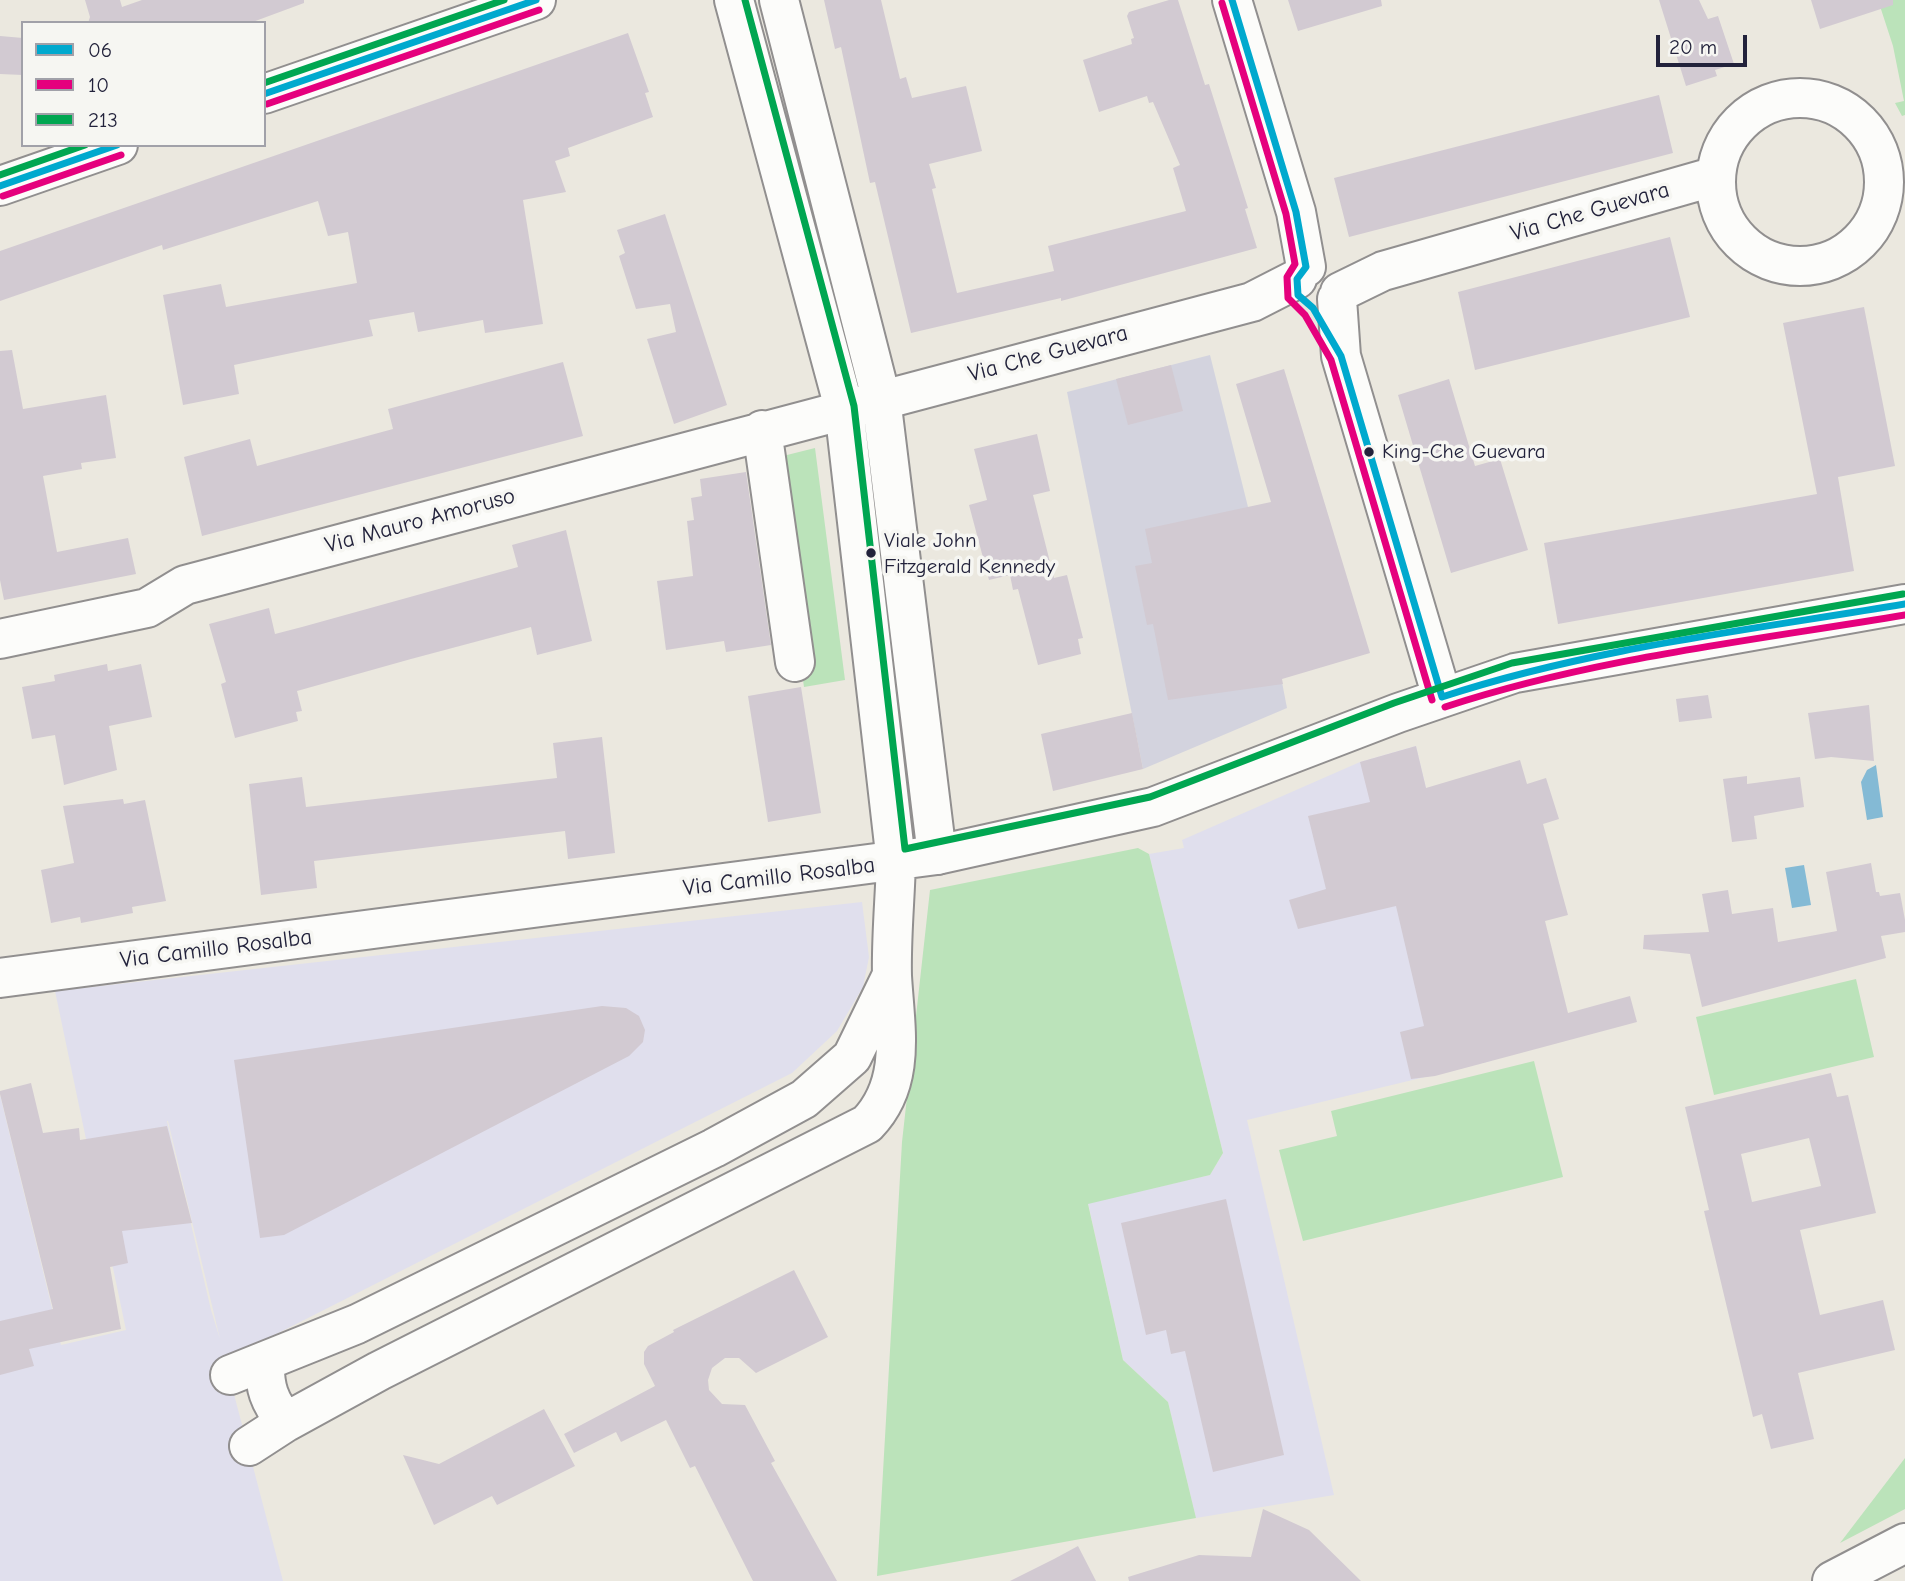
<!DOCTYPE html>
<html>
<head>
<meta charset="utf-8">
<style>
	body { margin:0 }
	#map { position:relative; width:1905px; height:1581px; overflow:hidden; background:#ebe8df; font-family:"Comic Neue",sans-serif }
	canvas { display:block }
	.legend { position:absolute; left:21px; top:21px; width:245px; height:126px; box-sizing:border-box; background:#f6f6f2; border:2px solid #a1a1a9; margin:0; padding:9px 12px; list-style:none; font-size:21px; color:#22223b }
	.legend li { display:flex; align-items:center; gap:14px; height:35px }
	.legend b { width:35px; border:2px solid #a1a1a9 }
	.scale { position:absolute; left:1656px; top:35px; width:91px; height:32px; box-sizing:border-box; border:4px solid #22223b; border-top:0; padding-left:9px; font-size:21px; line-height:24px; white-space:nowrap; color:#22223b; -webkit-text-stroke:5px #f6f6f2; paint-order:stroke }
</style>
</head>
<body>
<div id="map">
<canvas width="1905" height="1581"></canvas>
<ul class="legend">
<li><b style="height:9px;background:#00a9ce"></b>06</li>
<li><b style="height:9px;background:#e5007d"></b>10</li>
<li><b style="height:9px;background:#00a651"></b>213</li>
</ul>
<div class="scale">20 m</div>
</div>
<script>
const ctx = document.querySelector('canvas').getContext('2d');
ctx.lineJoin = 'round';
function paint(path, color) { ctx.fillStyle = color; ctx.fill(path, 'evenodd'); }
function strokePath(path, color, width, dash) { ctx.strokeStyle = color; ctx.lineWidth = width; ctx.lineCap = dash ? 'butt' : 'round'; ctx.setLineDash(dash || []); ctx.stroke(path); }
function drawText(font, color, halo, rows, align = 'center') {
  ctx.font = font + ' "Comic Neue",sans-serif'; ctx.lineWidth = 7; ctx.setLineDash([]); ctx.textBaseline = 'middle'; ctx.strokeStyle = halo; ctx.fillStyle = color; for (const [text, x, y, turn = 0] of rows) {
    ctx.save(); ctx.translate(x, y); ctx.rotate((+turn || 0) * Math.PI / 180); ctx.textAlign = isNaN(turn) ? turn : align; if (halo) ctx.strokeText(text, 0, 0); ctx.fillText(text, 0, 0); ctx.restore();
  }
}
const built = new Path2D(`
	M1416 746 1491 1061 1247 1120 1334 1495 1196 1518 1168 1402 1123 1360 1088 1203 1210 1175 1223 1153 1149 854 1184 848 1182 840 1360 762Z
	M862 902 869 957 863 987 837 1031 792 1073 225 1360 283 1581H0V1095L61 1345 126 1330 55 991ZM167 1121H168L220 1339 211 1310Z`);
const industrial = new Path2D(`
	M1210 355 1248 507 1287 708 1143 769 1067 392Z`);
const green = new Path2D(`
	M1878 0H1905V115L1902 116 1895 103 1904 101 1893 46Z
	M815 448 845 680 804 687 771 459Z
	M1138 848 1149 854 1223 1153 1210 1175 1088 1204 1123 1360 1168 1402 1196 1518 877 1576 902 1142 930 890Z
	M1856 979 1874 1057 1714 1095 1696 1017Z
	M1534 1061 1563 1177 1303 1241 1279 1150 1337 1136 1331 1111Z
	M1905 1458V1509L1840 1543Z`);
const water = new Path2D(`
	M1876 765 1883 817 1867 820 1861 782 1867 770Z
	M1804 865 1811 905 1792 908 1785 868Z`);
const building = new Path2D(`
	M85 0H120L122 7 142 0H304V3L250 23H88L90 17Z
	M824 0H881L900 79 906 77 912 98 966 86 982 151 929 164 936 188 932 189 957 293 1054 271 1048 246 1186 211 1173 168 1180 165 1153 102 1149 103 1147 96 1099 112 1083 60 1132 44 1131 39 1134 38 1127 16 1129 12 1169 0H1178L1205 85 1209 84 1248 208 1245 209 1257 248 1061 301V298L911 333 875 182 870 183 841 47 835 49Z
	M1288 0H1381L1382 6 1298 31Z
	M1659 0H1699L1708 19 1718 16 1734 64 1715 70 1717 76 1686 86Z
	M1811 0H1893V5L1820 29Z
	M628 33 649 92 645 93 653 117 568 148 570 156 555 161 566 192 523 200 543 324 485 333 483 320 418 332 414 312 369 320 373 336 234 365 239 394 183 405 163 295 221 284 226 307 357 283 348 232 328 236 318 201 163 250 162 245 0 301V251Z
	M0 36 23 38V75L0 74Z
	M1659 95 1673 153 1349 237 1334 178Z
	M665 214 727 405 674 424 647 339 676 332 670 304 636 309 619 256 625 253 617 230Z
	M1670 237 1690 317 1475 370 1458 292Z
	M1864 307 1895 466 1838 477 1854 571 1558 624 1544 543 1817 494 1783 323Z
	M12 350 23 409 106 395 116 458 81 463 82 469 43 476 57 552 128 538 136 574 4 600 0 580V351Z
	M563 362 583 436 202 536 184 457 250 439 257 466 393 429 388 409Z
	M1171 365 1183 411 1128 425 1116 379Z
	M1284 369 1370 653 1282 679 1283 684 1168 700 1153 624 1147 625 1135 566 1152 563 1145 529 1271 502 1236 384Z
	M1449 379 1475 466 1500 459 1528 550 1451 573 1398 395Z
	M1037 434 1050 491 1033 495 1054 578 1067 575 1083 638 1078 639 1081 654 1038 665 1018 589 1013 590 1010 575 989 580 969 505 987 500 974 449Z
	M746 472 771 645 726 652 724 641 666 650 657 581 693 576 687 521 694 520 691 498 702 496 700 479Z
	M566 530 592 641 537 655 531 627 411 659 297 691 302 711 296 712 298 721 235 738 221 684 226 682 209 624 269 608 275 634 302 627 518 567 512 545Z
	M107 664 108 671 141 664 152 717 109 726 117 770 64 785 55 735 32 739 22 687 55 681 54 675Z
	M801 687 821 813 768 822 748 696Z
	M1708 695 1712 718 1679 722 1676 699Z
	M1869 705 1874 761 1831 757 1815 759 1808 713Z
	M1132 713 1143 769 1053 791 1041 734Z
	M602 737 615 853 568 859 565 831 314 861 317 888 261 895 249 784 302 777 306 807 557 778 553 743Z
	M1416 746 1426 788 1520 760 1527 784 1546 778 1559 819 1543 824 1568 915 1545 921 1568 1013 1630 996 1637 1022 1435 1076 1411 1079 1400 1032 1424 1026 1396 906 1298 929 1289 900 1326 889 1308 816 1370 802 1360 762Z
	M1747 776V784L1800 777 1804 807 1754 816 1757 839 1732 842 1723 779Z
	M123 799 124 804 145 800 166 901 132 907 133 913 81 923 80 917 51 923 41 870 74 863 63 806Z
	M1871 863 1876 892H1879L1880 896 1900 893 1905 920V932L1881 936 1886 958 1702 1007 1690 954 1643 949 1644 935 1709 932 1702 894 1728 890 1732 914 1773 908 1778 942 1837 931 1826 872Z
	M602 1006 626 1008 639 1016 645 1030 643 1042 629 1056 284 1235 260 1238 234 1060Z
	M1831 1073 1837 1097 1848 1095 1876 1213 1800 1230 1820 1315 1883 1300 1895 1350 1798 1373 1814 1439 1771 1449 1762 1414 1753 1417 1704 1211 1709 1210 1685 1107ZM1809 1138 1821 1186 1752 1202 1741 1154Z
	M31 1083 43 1133 79 1128 80 1140 167 1126 192 1223 122 1231 128 1263 110 1267 121 1329 29 1349 34 1366 0 1375V1321L53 1309 0 1094V1091Z
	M1226 1199 1284 1455 1213 1472 1185 1351 1171 1354 1166 1330 1146 1335 1121 1223Z
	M794 1270 828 1337 756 1373 739 1358H725L712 1368 708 1380 709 1390 722 1404 745 1405 775 1461 771 1463 837 1581H753L695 1466 690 1468 666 1420 621 1442 616 1432 574 1453 564 1434 655 1386 644 1364V1352L648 1346 674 1332 673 1330Z
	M544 1409 575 1466 497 1505 492 1496 434 1525 403 1455 439 1464Z
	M1263 1509 1309 1530 1361 1581H1129L1128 1577 1199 1555 1251 1557Z
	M1078 1546 1096 1581H1010L1054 1559Z`);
const minor = new Path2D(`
	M1232 0 1296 212 1306 267
	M264 94 536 0
	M1716 182a84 84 0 1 1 168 0a84 84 0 1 1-168 0Z
	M0 186 118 145
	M1340 292 1383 271 1716 176
	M1337 299 1341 356 1442 697
	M762 430 795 662
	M0 639 147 608 185 585 1252 302 1297 279
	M0 978 937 855 1153 807 1398 713 1515 673 1905 604
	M265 1361C264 1387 269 1402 286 1422
	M230 1375 357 1324 714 1148 804 1099 852 1057 892 975
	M249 1446 286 1422 379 1371 867 1124C907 1083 895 1028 892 976 891 938 895 899 896 862`);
const major = new Path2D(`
	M734 0 844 408 896 862
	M779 0 881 398 937 855
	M1832 1581 1905 1543`);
const bus1 = new Path2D(`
	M1232 0 1296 212 1306 267 1297 279 1298 295 1313 308 1341 356 1442 697
	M264 94 536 0
	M0 186 117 145
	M1442 697C1591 648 1750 630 1905 604`);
const bus2 = new Path2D(`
	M1222 3 1286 214 1295 264 1287 277 1288 298 1305 315 1331 360 1432 700
	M267 104 539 10
	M3 196 121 155
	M1445 707C1594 658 1751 641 1905 615`);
const bus3 = new Path2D(`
	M745 0 854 406 905 849 1150 797 1394 703 1512 663 1903 594
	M264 83 504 0
	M0 175 85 145`);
const markers = [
	[1369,452,6,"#22223b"],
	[871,553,6,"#22223b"]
];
const busNames = [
	["King-Che Guevara",1382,452],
	["Viale John",884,541],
	["Fitzgerald Kennedy",884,567]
];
const streetNames = [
	["Via Che Guevara",1590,212,-16],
	["Via Che Guevara",1048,354,-15],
	["Via Mauro Amoruso",420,521,-15],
	["Via Camillo Rosalba",779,877,-7],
	["Via Camillo Rosalba",216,949,-7]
];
paint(built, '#e0dfed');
paint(industrial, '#d3d3de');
paint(green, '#bbe3ba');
paint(water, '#84bad5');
paint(building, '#d2cad2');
strokePath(minor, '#918f8f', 42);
strokePath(major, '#918f8f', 42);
strokePath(minor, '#fcfcfa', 38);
strokePath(major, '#fcfcfa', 38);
strokePath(bus1, '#00a9ce', 7);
strokePath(bus2, '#e5007d', 7);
strokePath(bus3, '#00a651', 7);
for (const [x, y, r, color] of markers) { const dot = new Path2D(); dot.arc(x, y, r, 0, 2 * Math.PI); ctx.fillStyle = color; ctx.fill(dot); strokePath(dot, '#f6f6f2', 2.5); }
drawText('21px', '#22223b', '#f6f6f2', busNames, 'left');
drawText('23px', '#22223b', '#f6f6f2', streetNames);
</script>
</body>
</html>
